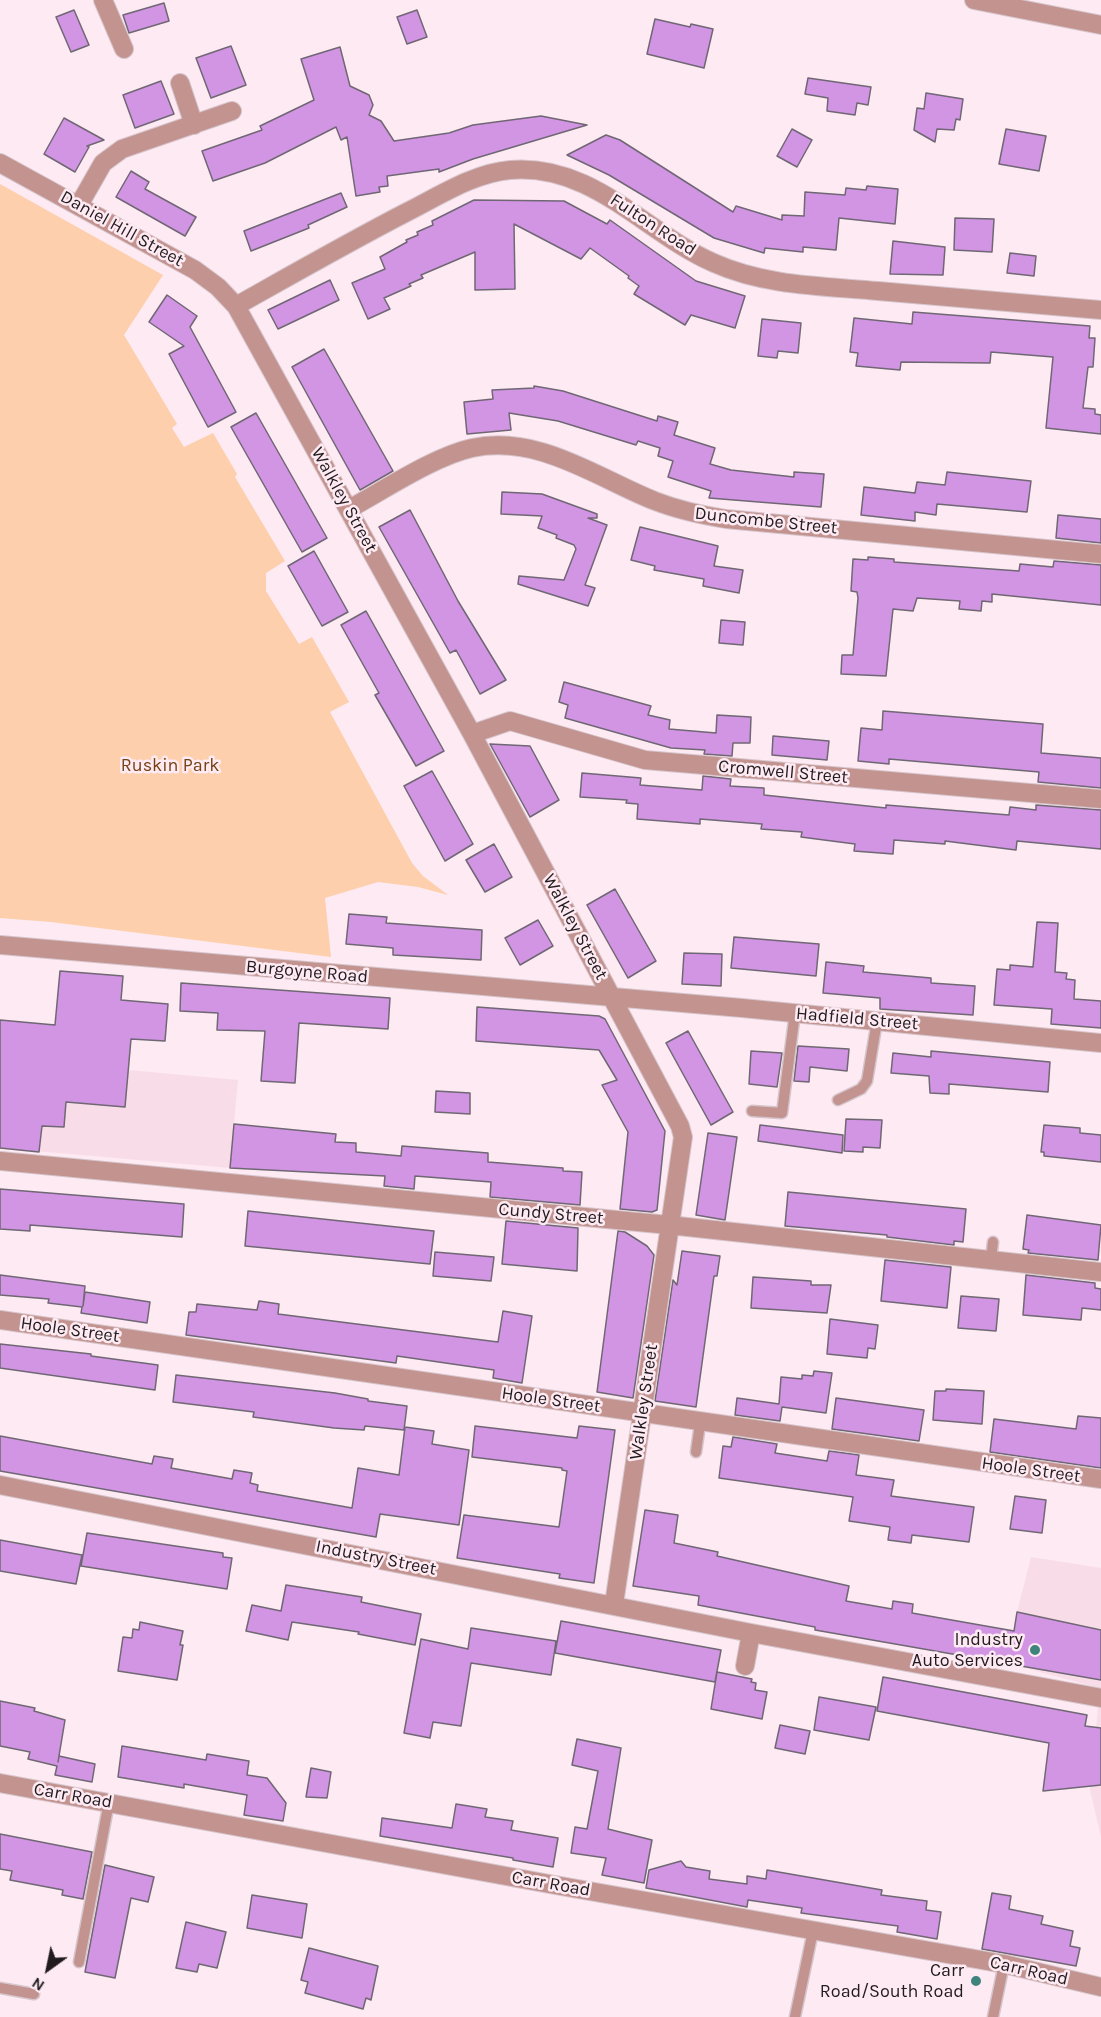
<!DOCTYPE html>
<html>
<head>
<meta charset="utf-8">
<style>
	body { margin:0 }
	#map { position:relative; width:1101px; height:2017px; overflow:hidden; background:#fdeaf2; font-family:Karla,sans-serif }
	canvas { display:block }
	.north { position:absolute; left:18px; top:1939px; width:60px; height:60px; -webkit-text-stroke:4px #fdeaf2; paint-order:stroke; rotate:213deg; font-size:16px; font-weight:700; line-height:24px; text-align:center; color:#221b1e }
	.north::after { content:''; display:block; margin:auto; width:21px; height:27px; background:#221b1e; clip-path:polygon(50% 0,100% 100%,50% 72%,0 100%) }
</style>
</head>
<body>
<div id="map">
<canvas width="1101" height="2017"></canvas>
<div class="north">N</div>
</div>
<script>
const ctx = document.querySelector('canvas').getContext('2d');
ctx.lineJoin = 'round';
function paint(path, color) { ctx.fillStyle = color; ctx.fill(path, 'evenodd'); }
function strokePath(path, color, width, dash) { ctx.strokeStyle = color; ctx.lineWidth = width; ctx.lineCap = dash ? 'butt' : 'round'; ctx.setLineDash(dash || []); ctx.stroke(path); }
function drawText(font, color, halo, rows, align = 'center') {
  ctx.font = font + ' Karla,sans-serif'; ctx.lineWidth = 5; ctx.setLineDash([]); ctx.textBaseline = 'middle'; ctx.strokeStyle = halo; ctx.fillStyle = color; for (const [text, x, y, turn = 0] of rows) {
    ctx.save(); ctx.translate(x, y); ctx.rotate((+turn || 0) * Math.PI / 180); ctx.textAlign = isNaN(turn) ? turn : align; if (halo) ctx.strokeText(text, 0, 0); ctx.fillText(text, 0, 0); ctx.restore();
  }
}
const built = new Path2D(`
	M0 1020 53 1025 50 1059 66 1102 125 1107 128 1070 238 1080 230 1168 0 1148Z
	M1031 1557 1101 1568V1837L1090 1790 1100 1688 1010 1664 1017 1612Z`);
const green = new Path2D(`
	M0 184 163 275 124 335 177 424 172 428 184 447 213 433 237 474 235 477 285 561 266 573V591L299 644 312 637 349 702 330 712 412 863 423 876 448 895 418 887 378 882 325 898 331 957 51 922 0 918Z`);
const building = new Path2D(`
	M164 3 169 21 129 33 123 15Z
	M74 10 89 45 71 52 56 17Z
	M417 10 427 37 407 44 397 17Z
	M655 19 690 27 691 24 713 29 704 68 647 54Z
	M231 46 246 85 211 98 196 58Z
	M340 47 350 86 369 95 373 105 369 115 381 121 394 141 449 133 473 125 541 116 587 125 473 159 439 172V169L387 176 388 186 379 187 380 192 356 196 347 137 341 140 336 127 265 163 213 181 202 151 262 130 260 126 314 100 301 59Z
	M808 78 871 87 868 105 857 103 855 115 827 111 828 98 805 94Z
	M161 81 174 114 135 128 123 95Z
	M926 93 963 99 960 120 956 119 954 130 937 129 935 142 914 130 917 108 924 109Z
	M64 118 104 140 87 146 89 147 75 172 44 154Z
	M792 129 812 140 797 167 777 156Z
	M1006 129 1046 136 1039 171 999 164Z
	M606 135 620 140 733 212 736 206 782 220V215L804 216 805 192 845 195 846 188 866 190 867 186 898 189 895 224 839 218 836 250 803 247V252L765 248 764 253 714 238 609 175 567 155Z
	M131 171 149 182 145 189 196 217 185 236 116 197Z
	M341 193 347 207 308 225 309 228 251 251 244 231Z
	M474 200 564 201 607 224 610 220 696 281 745 296 735 328 691 315 685 325 634 294 639 286 628 278 629 276 590 248 581 259 514 224 515 289 475 290V252L421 275 423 278 409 284 411 286 384 298 390 309 368 319 352 283 385 269 380 257 407 242 406 240 418 235 417 232 433 225 432 221Z
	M955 218 994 219 992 252 954 250Z
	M893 241 945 247 943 275 890 274Z
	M1010 253 1036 256 1034 276 1007 273Z
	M330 280 339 300 278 329 268 310Z
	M167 295 197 316 190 327 236 412 208 427 169 354 184 346 149 322Z
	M913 312 1090 326 1089 338H1095L1093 367H1088L1083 408 1095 409V414L1101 415V434L1046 428 1053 357 991 352 990 363 901 362 900 370 856 366 858 353 850 352 854 318 912 324Z
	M762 319 801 323 798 353 778 351 777 358 758 356Z
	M324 349 393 471 360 490 292 367Z
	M534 386 563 391 657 421 658 416 678 422 674 435 715 448 710 464 731 470 794 477V472L824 474 821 507 709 498 711 491 668 477 673 461 658 456 660 448 638 441 636 445 558 421 509 413 511 430 467 434 464 402 493 399 492 390 534 388Z
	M256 413 327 538 302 552 231 427Z
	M947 472 1031 481 1027 512 937 504 936 515 915 512V521L861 515 864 487 915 493 917 482 945 485Z
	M502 492 542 494 597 514V518H588L607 525 585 585 595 588 588 606 518 584 519 576 564 580 576 549 574 545 556 538 557 535 538 528 542 516 501 514Z
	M410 510 458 601 506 680 480 694 456 650 450 653 379 527Z
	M1058 515 1101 519V543L1056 538Z
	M640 527 718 546 714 566 743 570 739 593 703 586 704 579 654 570 655 566 631 560Z
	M314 551 348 612 322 626 288 566Z
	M868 557 894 559V562L1019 571 1020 564 1053 567 1054 561 1101 565V605L992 594V602L982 601 981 611 959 609 960 601 917 598 913 611 893 609 886 676 841 674 842 655H853L858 598 857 592 851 591 853 559 868 560Z
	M366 611 444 751 416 766 375 695 379 693 341 625Z
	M721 620 745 622 743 645 719 643Z
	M564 682 651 706 648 715 670 720 669 729 716 733 717 715 751 717 750 743H733L732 756 704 754 705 750 671 748 565 718 568 705 559 702Z
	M883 711 1043 724 1041 753 1101 758V788L1038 782 1039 772 889 759V764L858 761 861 728 882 730Z
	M773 736 829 741 827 760 772 755Z
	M490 744 530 746 559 800 530 817Z
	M432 771 473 844 445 861 404 786Z
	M582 773 641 778 640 785 702 790 703 776 731 779 730 786 764 788V795L886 808V805L1009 815 1010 807 1036 810V805L1101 810V849L1017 841 1016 850 945 841V844L894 840 893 854 854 851 855 844 801 837 802 832 761 829 762 824 700 819V824L637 819 638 804 626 803 627 800 580 797Z
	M494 844 512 877 485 892 466 860Z
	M615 889 656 961 628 978 587 905Z
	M349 914 387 917 386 923 482 930 481 960 393 955V948L346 944Z
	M538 920 553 946 520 965 505 938Z
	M1037 922 1058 923 1055 972 1067 973 1066 979 1075 980 1074 999 1101 1001V1028L1051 1024 1052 1009 994 1005 997 969 1010 970V965L1033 967Z
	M734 937 819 944 816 976 731 968Z
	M684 953 722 954 721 986 682 984Z
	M826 962 864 966 863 972 931 978V983L975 986 973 1015 880 1009V998L823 993Z
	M60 971 123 976 121 1000 168 1004 165 1041 131 1039 125 1107 66 1102 64 1127 42 1126 39 1152 0 1148V1020L55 1025Z
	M181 983 390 998 388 1029 299 1023 295 1083 261 1081 265 1031 217 1030 218 1013 180 1011Z
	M477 1007 599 1016 605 1019 665 1131 657 1210 652 1212 620 1209 628 1132 602 1085 617 1080 599 1050 476 1041Z
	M688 1031 733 1112 711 1125 666 1043Z
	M798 1046 849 1049 847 1071 810 1067 809 1082 794 1081Z
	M751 1051 782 1053 777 1087 749 1084Z
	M931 1051 1050 1062 1048 1092 949 1084V1094L930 1093 929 1076 891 1073 893 1053 931 1057Z
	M436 1091 470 1093V1114L435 1112Z
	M846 1119 882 1120 880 1148 863 1147V1152L844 1151Z
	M234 1124 336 1134 335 1142 356 1143V1152L401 1156 402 1146 488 1153V1162L563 1168V1171L582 1172 580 1205 490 1197 491 1182 415 1176 414 1189 384 1186 385 1176 230 1168Z
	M760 1125 843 1135 842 1153 758 1141Z
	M1044 1125 1080 1128V1133L1101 1135V1162L1044 1156V1152H1041Z
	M708 1133 737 1137 725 1220 696 1215Z
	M0 1189 184 1204 182 1237 30 1225V1231L0 1229Z
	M788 1192 966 1209 963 1242 954 1241V1245L887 1237V1235L785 1226Z
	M248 1211 434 1231 430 1264 245 1246Z
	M1027 1215 1101 1225 1098 1260 1028 1253 1029 1250 1023 1249Z
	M506 1221 578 1228 577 1271 502 1264Z
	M618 1231 625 1232 647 1246 654 1255 633 1398 597 1392Z
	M682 1251 720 1256 717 1276H714L696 1407 655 1401 673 1280 677 1285Z
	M435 1252 494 1257 491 1281 433 1276Z
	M885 1260 951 1267 947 1308 881 1301Z
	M0 1275 85 1286 83 1306 85 1292 150 1302 147 1323 81 1313 82 1307 48 1303 49 1299 0 1295Z
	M1026 1275 1095 1283V1288L1101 1289V1310L1082 1308 1081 1320 1023 1315Z
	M753 1277 811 1281V1285H831L827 1313 751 1308Z
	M961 1296 999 1299 996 1331 958 1328Z
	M259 1301 279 1304 278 1314 498 1342 503 1311 532 1316 522 1383 493 1378 494 1370 397 1356 396 1363 186 1335 189 1312H196L197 1304 257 1310Z
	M830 1319 878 1325 875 1349 868 1348 867 1358 827 1354Z
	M0 1344 91 1354V1356L158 1365 155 1390 0 1368Z
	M814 1371 832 1373 826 1413 782 1407 780 1421 735 1415 737 1398 779 1404 781 1377 802 1379V1375L813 1376Z
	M176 1375 335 1393 368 1399V1401L407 1406 404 1430 365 1426 364 1430 334 1428 253 1417 254 1412 173 1402Z
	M946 1389 984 1391 982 1424 933 1420 935 1391H946Z
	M836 1398 924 1410 919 1441 832 1429Z
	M1078 1416 1101 1418V1468L990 1452 994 1419 1076 1429Z
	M475 1426 577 1438 579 1426 615 1430 594 1583 559 1578 560 1574 457 1558 464 1515 559 1527 567 1471 562 1470V1468L472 1457Z
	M405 1427 434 1431 432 1444 469 1450 459 1525 380 1514 376 1537 0 1471V1436L152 1464 154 1456 173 1459 171 1468 232 1479 234 1470 252 1473 250 1483 258 1485 257 1491 352 1508 358 1468 399 1475Z
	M733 1437 777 1444 775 1453 827 1461 829 1451 859 1455 856 1475 894 1480 891 1496 974 1507 969 1542 912 1535 911 1543 888 1540 890 1527 849 1521 853 1497 719 1478 723 1446 731 1447Z
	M1015 1496 1046 1500 1042 1533 1010 1529Z
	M645 1510 678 1515 674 1543 718 1552 717 1556 849 1586 846 1601 892 1609 893 1601 913 1604 912 1613 1014 1631 1017 1612 1101 1630V1680L815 1630V1627L698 1605 699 1596 633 1586Z
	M87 1533 223 1553V1557L232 1558 227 1589 81 1566Z
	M0 1540 82 1555 76 1584 0 1571Z
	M286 1585 362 1597 361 1602 421 1614 415 1645 358 1634 359 1632 292 1622 288 1640 246 1631 252 1605 281 1611Z
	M561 1621 721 1650 715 1682 555 1653Z
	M140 1622 183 1631 180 1645H183L177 1680 118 1671 123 1637 132 1638 133 1629 139 1630Z
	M471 1628 556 1641 551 1675 471 1663 461 1726 433 1722 430 1738 404 1733 421 1639 468 1649Z
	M717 1672 752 1679 751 1682 756 1683 755 1690 767 1692 762 1719 711 1709Z
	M883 1677 1087 1715 1085 1726 1101 1728V1785L1043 1791 1049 1743 877 1711Z
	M819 1697 876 1707 869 1740 814 1730Z
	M0 1701 35 1708 34 1711 65 1720 58 1762 59 1756 95 1764 92 1782 55 1775 57 1766 28 1759 30 1752 0 1746Z
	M780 1725 810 1731 805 1754 775 1748Z
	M577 1739 621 1748 608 1829 652 1840 644 1883 602 1875 606 1858 571 1853 575 1827 587 1829 598 1771 572 1765Z
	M122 1746 206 1760 207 1754 249 1761 247 1775 267 1778 286 1803 283 1821 244 1815 247 1795 184 1784V1788L118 1777Z
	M311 1768 331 1772 327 1798 306 1797Z
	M456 1804 487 1809 485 1817 513 1821 511 1830 558 1838 553 1867 513 1860V1858L380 1836 382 1818 452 1828Z
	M0 1834 92 1852 83 1899 62 1895 63 1890 10 1880 12 1871 0 1869Z
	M681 1861 686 1867 710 1871 709 1879 747 1884V1876L766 1879 767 1870 882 1890 881 1895 927 1901 926 1910 941 1912 937 1939 897 1932 898 1926 801 1913 802 1908 748 1900 747 1907 646 1888 649 1870Z
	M105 1865 154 1877 148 1902 131 1898 115 1978 85 1972Z
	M992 1893 1011 1896 1009 1909 1043 1916 1041 1924 1073 1931 1070 1946 1080 1948 1076 1966 982 1949Z
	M252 1895 307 1904 302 1938 247 1928Z
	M186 1922 226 1932 217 1968 199 1964 197 1972 176 1968Z
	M309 1948 378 1966 371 2000 366 1998 363 2009 305 1993 308 1982 301 1980Z`);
const lane = new Path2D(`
	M838 1100 861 1089 867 1081 877 1021
	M752 1111 782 1113 795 1013
	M991 1260 993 1242
	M696 1452 700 1424
	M79 1962 109 1802
	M0 1988 34 1994
	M795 2017 813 1931
	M993 2017 1004 1964`);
const street = new Path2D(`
	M103 0 124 49
	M974 0 1101 25
	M180 83 194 125
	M0 163 195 270 218 287 236 306 472 734 680 1126 683 1137 614 1604
	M79 205 103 163 122 149 232 111
	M236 306C293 274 349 242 407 212 439 196 474 173 510 170 593 163 645 233 714 263 765 286 823 286 878 291 952 297 1027 304 1101 310
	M349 509C384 490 435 456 472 448 539 434 597 478 655 501 678 510 701 515 726 519L1101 554
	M472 734 510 721 645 760 1101 799
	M0 945 742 1008 1101 1043
	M0 1161 669 1225 1101 1272
	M0 1320 1101 1479
	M0 1485 751 1633 1101 1698
	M745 1666 751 1633
	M0 1783 555 1885 1004 1964 1101 1987`);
const markers = [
	[1035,1650,6,"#3e847c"],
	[976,1981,6,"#3e847c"]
];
const streetNames = [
	["Fulton Road",653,225,33],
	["Daniel Hill Street",122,229,29],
	["Walkley Street",344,500,61],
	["Duncombe Street",766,521,6],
	["Cromwell Street",783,772,5],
	["Walkley Street",575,927,62],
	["Burgoyne Road",307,972,5],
	["Hadfield Street",857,1019,5],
	["Cundy Street",551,1214,5],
	["Hoole Street",70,1330,8],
	["Hoole Street",551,1400,8],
	["Walkley Street",644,1402,-82],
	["Hoole Street",1031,1470,8],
	["Industry Street",376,1558,11],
	["Carr Road",73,1796,10],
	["Carr Road",551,1884,10],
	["Carr Road",1029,1971,13]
];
const parkNames = [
	["Ruskin Park",170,766]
];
const poiNames = [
	["Industry",1023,1640],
	["Auto Services",1023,1661],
	["Carr",964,1971],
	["Road/South Road",964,1992]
];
paint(built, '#f8dde8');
paint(green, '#fdcfad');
paint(building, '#d195e4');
strokePath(building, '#706774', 1.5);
strokePath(lane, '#d6c5cc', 13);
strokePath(street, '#d6c5cc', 20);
strokePath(lane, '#c2938f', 10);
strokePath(street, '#c2938f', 18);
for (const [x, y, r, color] of markers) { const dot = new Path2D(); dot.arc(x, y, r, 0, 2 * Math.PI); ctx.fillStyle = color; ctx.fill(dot); strokePath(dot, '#fdeaf2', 2); }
drawText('18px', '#221b1e', '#fdeaf2', streetNames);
drawText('18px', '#754111', '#fdeaf2', parkNames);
drawText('18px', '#221b1e', '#fdeaf2', poiNames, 'right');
</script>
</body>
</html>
